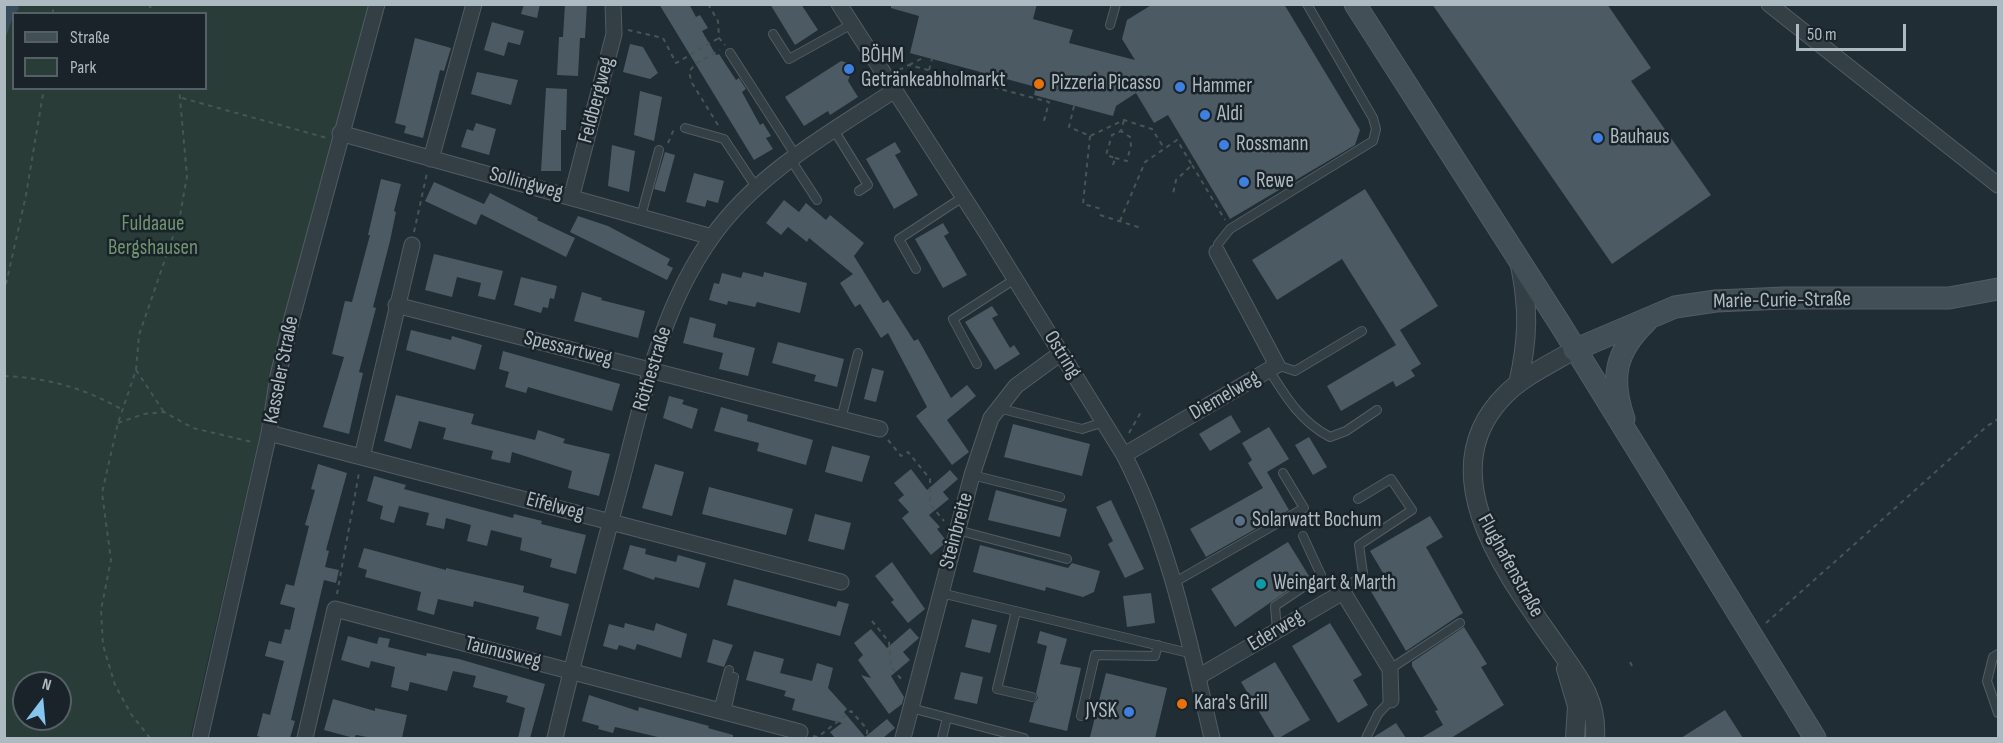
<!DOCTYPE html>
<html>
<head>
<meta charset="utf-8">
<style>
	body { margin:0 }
	#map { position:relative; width:2003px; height:743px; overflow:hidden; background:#212d34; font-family:"Sofia Sans Condensed",sans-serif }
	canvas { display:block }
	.frame { position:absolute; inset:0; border:6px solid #aebac2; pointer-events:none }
	.legend { position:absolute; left:12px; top:12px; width:195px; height:78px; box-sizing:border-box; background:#1a2329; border:2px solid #555f66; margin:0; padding:8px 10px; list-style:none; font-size:18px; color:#aebac2 }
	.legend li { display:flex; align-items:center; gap:12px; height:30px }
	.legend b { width:30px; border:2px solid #555f66 }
	.north { position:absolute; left:12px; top:671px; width:60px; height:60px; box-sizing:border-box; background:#1a2329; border:2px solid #555f66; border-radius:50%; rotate:16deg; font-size:16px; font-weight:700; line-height:24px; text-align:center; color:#aebac2 }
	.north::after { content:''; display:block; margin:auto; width:21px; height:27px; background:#87c4ee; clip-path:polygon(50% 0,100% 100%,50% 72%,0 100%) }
	.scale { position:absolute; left:1796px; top:24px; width:110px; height:27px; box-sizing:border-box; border:3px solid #aebac2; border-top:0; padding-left:8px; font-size:18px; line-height:21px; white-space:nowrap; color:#aebac2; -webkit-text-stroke:4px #1a2329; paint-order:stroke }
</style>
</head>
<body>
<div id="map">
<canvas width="2003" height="743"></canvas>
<div class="frame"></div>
<ul class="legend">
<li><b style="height:8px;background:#424f57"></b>Straße</li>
<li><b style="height:16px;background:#293c37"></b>Park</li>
</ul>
<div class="north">N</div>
<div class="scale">50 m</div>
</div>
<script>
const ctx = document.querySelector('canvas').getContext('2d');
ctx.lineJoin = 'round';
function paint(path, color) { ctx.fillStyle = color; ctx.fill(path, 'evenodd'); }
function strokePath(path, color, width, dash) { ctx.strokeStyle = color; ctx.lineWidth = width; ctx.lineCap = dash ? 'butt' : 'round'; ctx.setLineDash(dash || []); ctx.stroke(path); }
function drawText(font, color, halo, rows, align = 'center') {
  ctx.font = font + ' "Sofia Sans Condensed",sans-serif'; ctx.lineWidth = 5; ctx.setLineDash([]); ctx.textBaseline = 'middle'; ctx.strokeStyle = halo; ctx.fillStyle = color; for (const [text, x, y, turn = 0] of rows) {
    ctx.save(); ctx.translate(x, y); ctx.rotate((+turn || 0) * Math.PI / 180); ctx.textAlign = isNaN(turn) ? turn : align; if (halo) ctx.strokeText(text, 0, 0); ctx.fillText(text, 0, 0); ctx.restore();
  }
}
const green = new Path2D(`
	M4 5H369L301 255 190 738H5ZM14 14H206V88H14ZM24 683H60V719H24Z`);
const water = new Path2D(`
	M5 4 18 5 19 9 14 14 5 39Z`);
const building = new Path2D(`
	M524 4H540L537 18 521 14Z
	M565 4H587L585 38H580L578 76 557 75 559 37H563Z
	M659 4H689L696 17 700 15 708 28 702 31 716 55 719 54 736 80 739 78 746 89 742 92 760 125 763 123 771 136 766 138 773 149 754 160Z
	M770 4H801L818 30 795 45Z
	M891 4H1037L1033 19 1073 30 1069 43 1135 60 1122 39 1127 20 1153 4H1284L1360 130 1355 145 1230 219 1168 115 1154 123 1136 93 1116 106 1113 116 1034 95 1036 87 910 53 919 16 891 8Z
	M1432 4H1607L1651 68 1631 81 1711 195 1612 264Z
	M492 22 524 31 520 45 508 42 504 56 484 50Z
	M415 38 451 48 444 71 440 70 423 138 404 133 406 126 395 123Z
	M630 44 643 47 658 73 650 79 623 72Z
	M841 61 848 63 852 69 848 81 858 97 830 115 828 111 804 126 785 97Z
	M477 72 518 80 511 105 471 94Z
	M546 88 567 89 566 130H561V171H541Z
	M640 91 662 97 654 141 634 135Z
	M476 123 496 129 489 155 461 147 467 129 473 131Z
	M895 142 901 152 895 155 918 195 894 209 866 159Z
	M612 145 635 151 629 192 608 186Z
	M665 152 675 155 665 192 654 189Z
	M694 173 724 181 718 203 707 200 705 207 686 202Z
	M381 179 401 184 394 211 396 212 390 241 373 307 376 308 359 372 363 373 349 434 323 427 344 357 332 354 345 301 352 302 370 235H368Z
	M434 182 484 204 490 193 538 218 537 220 575 238 566 257 481 214 476 225 425 201Z
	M1365 189 1438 306 1400 330 1421 364 1411 370 1415 376 1396 387 1393 381 1341 411 1327 386 1396 345 1342 259 1277 300 1252 260Z
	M784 200 799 212 806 203 826 220 830 215 864 243 854 256 883 303 888 300 914 341 918 339 951 398 967 385 976 396 947 420 969 452 952 465 916 416 927 407 888 333 881 338 860 304 855 307 840 283 853 274 809 238 807 242 788 227 781 235 766 223Z
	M578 216 608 226 670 259 667 265 673 268 667 280 570 232Z
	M943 223 949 233 944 236 967 275 943 288 915 239Z
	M434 254 503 271 495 300 478 296 481 283 457 277 452 297 425 290Z
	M743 272 763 277 764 272 807 283 800 313 757 302 755 307 728 301 727 305 709 300 714 283 719 284 722 273 741 278Z
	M521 277 557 286 554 299 550 298 548 308 543 307 541 313 514 305Z
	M582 292 602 298 601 300 645 311 638 338 574 321Z
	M992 306 998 315 992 318 1010 348 1014 345 1020 354 995 370 965 322Z
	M690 317 716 324 713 337 755 348 748 376 719 369 723 353 683 343Z
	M411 330 451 340 452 336 482 345 475 370 406 350Z
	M778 342 844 359 837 387 814 381 816 375 772 363Z
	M503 351 620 384 612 411 528 387 526 393 505 387 509 372 499 369Z
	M872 368 884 371 876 402 864 399Z
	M396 395 474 414 471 424 535 440 538 430 565 439 563 443 610 454 599 496 568 488 572 471 512 452 510 463 491 459 493 451 443 439 446 428 419 421 411 449 384 441Z
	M669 396 684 400 682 404 698 409 692 429 663 418Z
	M721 407 748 415 747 421 813 440 806 465 757 451 759 443 714 431Z
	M1231 415 1241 432 1210 451 1199 434Z
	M1013 424 1090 444 1082 476 1004 457Z
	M1269 427 1289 459 1267 472 1289 510 1206 557 1190 529 1263 488 1248 463 1252 460 1242 443Z
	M1309 437 1327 467 1313 475 1295 445Z
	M832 446 870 456 862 482 825 472Z
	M318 464 347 473 326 550 329 551 325 567 339 570 336 583 324 580 291 720 295 721 290 738H264L257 736 263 713 270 715 284 661 265 656 269 641 281 644 285 629 290 630 295 608 280 604 286 584 294 586 309 526 305 525 315 490 311 489Z
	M655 464 684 472 672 516 642 508Z
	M911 469 927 490 950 470 958 479 943 492 949 499 929 515 940 527 937 529 945 539 944 544 931 555 902 518 909 512 898 500 904 495 894 483Z
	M374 476 406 485 404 489 513 518 514 514 542 521 541 524 586 535 576 574 550 567 552 559 520 550 522 538 491 530 487 546 467 541 471 525 446 518 444 529 426 525 429 513 399 506 394 523 380 519 383 506 367 501Z
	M709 487 793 509 786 535 702 514Z
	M996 490 1067 509 1060 537 988 520Z
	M1111 500 1144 569 1125 578 1108 544 1113 541 1096 507Z
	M815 514 851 523 844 550 808 541Z
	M1430 516 1443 537 1426 547 1463 613 1406 651 1369 588 1386 578 1370 551Z
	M1288 542 1309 576 1235 627 1211 589Z
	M630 545 646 549 645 554 676 562 678 555 706 563 699 588 655 577 654 580 623 569Z
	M980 545 1068 568 1072 563 1100 571 1094 592 1083 597 1046 587 1045 591 973 572Z
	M364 548 446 570V568L524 586 523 592 569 604 561 636 536 629 539 617 474 601 473 607 438 599 434 615 417 610 421 592 365 577 367 570 358 567Z
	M892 562 925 609 908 623 891 602 894 600 875 576Z
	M734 579 836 607 838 601 849 604 840 636 727 605Z
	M1151 593 1155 623 1127 627 1123 596Z
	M972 619 997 625 990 653 965 647Z
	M625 623 654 631 656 623 687 634 681 658 637 644 635 650 619 645 617 650 603 646 609 624 624 628Z
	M1330 623 1362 675 1353 680 1368 705 1338 723 1292 646Z
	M1464 627 1487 664 1481 667 1504 705 1451 738H1421L1443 725 1435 711 1438 710 1412 666V662Z
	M910 628 919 638 903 652 910 660 891 676 904 697 902 704 889 714 861 675 871 678 858 660 863 655 854 643 871 629 887 648Z
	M1040 631 1067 639 1060 664 1081 668 1067 731 1029 722 1034 703 1038 698 1036 693 1047 646 1037 643Z
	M348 636 377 644 379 637 390 639 388 647 426 656 427 653 459 659 545 684 530 738H518L525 708 506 702 508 696 473 687 476 676 453 671 447 691 410 682 408 691 391 687 395 667 371 661 369 668 341 660Z
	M713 639 733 645 724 667 707 662Z
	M754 651 784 659 780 673 812 681 817 663 833 668 828 688 847 709 844 712 865 737 887 719 895 728 883 738H835L830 732 842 723 792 710 795 699 784 696 786 691 746 680Z
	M1275 662 1310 720 1279 738H1275L1241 682Z
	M961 672 983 677 977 704 954 699Z
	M1106 673 1167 688 1155 738 1090 737Z
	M589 695 638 711 639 707 709 726 708 728 733 735V738H662L615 727 613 733 598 729 599 726 582 721Z
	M333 699 375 711V708L407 715 402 738H373L356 735 354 738 324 730Z
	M1725 710 1743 738H1681Z
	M1396 723 1406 738H1372Z`);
const path = new Path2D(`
	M149 4 153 14
	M708 4 718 21 719 38 725 45
	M53 14V4
	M628 30 663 38 676 63 719 38
	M909 65 925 57
	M899 70 909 65 1049 102 1044 121
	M929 70 932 59
	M979 83 981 72
	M182 98 327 138
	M1074 106 1069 127 1090 136 1124 120 1152 129 1164 148
	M718 125 692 83 689 72 695 64 720 50
	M1090 136 1083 204 1102 209
	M668 143 674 129
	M1115 158 1127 161 1131 145 1130 137 1121 131
	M1113 165 1115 158 1106 155 1112 135 1121 131 1124 120
	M1192 165 1225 220
	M1100 215 1141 228
	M1120 221 1145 162 1177 140 1192 165 1176 180 1173 194
	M414 232 427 173
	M4 293 26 195 44 88
	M136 370 164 412
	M4 376C49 378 84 388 123 410
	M118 423 144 414 164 412 193 428 252 442
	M1129 433 1141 412
	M888 440 901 456 908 452 930 479V504L944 521
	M337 594 359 473
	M872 621 889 642 891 667 902 680
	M1766 623 1986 427 1998 419
	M1630 662 1634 670
	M813 736 818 737 851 711 867 729V738
	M150 738 131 714 115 685 103 645 101 610 111 560 102 493 118 423 136 370 139 335 180 216 187 176 179 88`);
const service = new Path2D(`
	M1110 25 1116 4
	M773 34 789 59 852 24
	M730 53 796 156
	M685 128 724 139 756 187
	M834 130 868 185 859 191
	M791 160 817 200
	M641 216 659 150
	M1217 252 1218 244 1230 229 1373 141 1376 129 1373 118 1307 4
	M916 269 899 239 963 197
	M977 364 953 319 1015 279
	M1277 365 1295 371 1362 331
	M1269 370C1286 397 1301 422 1330 437L1346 431 1377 410
	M998 408 1082 429 1104 422
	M841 419 858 353
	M972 475 1060 497
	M957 530 1067 559
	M1175 582 1304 508 1283 473
	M1343 592 1363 573 1359 545 1412 510 1391 479 1358 499
	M941 593 1193 654
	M1016 611 997 689 1032 697
	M1277 630 1275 606 1321 575 1303 536
	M1998 654 1993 657 1987 681 1998 713
	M1390 669 1460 623
	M911 708 1024 738
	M718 710 729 670
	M726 712 734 677
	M1081 716 1095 655 1155 656 1158 645
	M942 738 947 718
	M1366 738 1378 714 1391 700`);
const minor = new Path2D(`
	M839 4 986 232 1124 455C1170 544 1189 641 1212 738
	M1769 4 1998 185
	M340 133 712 237
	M431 159 474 4
	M572 195 614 34 613 4
	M396 305 880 429
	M269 433 841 582
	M1124 455 1277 365 1217 252
	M362 457 412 245
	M1198 677 1343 592 1390 669 1391 700
	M200 738 269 433 278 376 292 318 377 4
	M305 738 335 609 800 732
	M555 738C575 653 598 568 621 483 643 399 660 309 712 237 758 172 830 133 895 90
	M903 738 972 475 991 418 1016 386 1061 353`);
const tertiary = new Path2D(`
	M1574 350C1552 363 1524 376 1506 394 1427 472 1507 575 1556 645 1577 675 1598 699 1595 738
	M1518 384C1528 340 1529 310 1520 265
	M1566 669 1577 706 1575 738`);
const secondary = new Path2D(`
	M1355 4 1560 324 1815 738
	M1574 350 1675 307 1716 301 1784 298H1949L1998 289
	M1624 419C1610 378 1615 352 1646 322`);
const markers = [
	[849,69,6,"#3f7fe0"],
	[1039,84,6,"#e8710a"],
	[1180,87,6,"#3f7fe0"],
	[1205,115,6,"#3f7fe0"],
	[1598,138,6,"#3f7fe0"],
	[1224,145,6,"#3f7fe0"],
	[1244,182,6,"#3f7fe0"],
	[1240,521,6,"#5c6f8a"],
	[1261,584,6,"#0f9aa8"],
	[1182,704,6,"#e8710a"],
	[1129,712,6,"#3f7fe0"]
];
const poiNames = [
	["BÖHM",861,57],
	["Getränkeabholmarkt",861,81],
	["Pizzeria Picasso",1051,84],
	["Hammer",1192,87],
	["Aldi",1217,115],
	["Bauhaus",1610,138],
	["Rossmann",1236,145],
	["Rewe",1256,182],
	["Solarwatt Bochum",1252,521],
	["Weingart & Marth",1273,584],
	["Kara's Grill",1194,704],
	["JYSK",1117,712,"right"]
];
const streetNames = [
	["Feldbergweg",597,100,-75],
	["Sollingweg",526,184,15],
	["Marie-Curie-Straße",1782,301,-1],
	["Spessartweg",568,349,14],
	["Ostring",1062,355,58],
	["Röthestraße",653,369,-73],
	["Kasseler Straße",282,370,-79],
	["Diemelweg",1225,396,-30],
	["Eifelweg",555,507,15],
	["Steinbreite",957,531,-75],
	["Flughafenstraße",1510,566,61],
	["Ederweg",1276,631,-31],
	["Taunusweg",503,653,14]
];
const parkNames = [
	["Fuldaaue",153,225],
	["Bergshausen",153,249]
];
paint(green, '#293c37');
paint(water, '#364c5a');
paint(building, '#4c5a63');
strokePath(service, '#515c63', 10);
strokePath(minor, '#515c63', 17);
strokePath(tertiary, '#515c63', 20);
strokePath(secondary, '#515c63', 23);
strokePath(path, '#445755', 2, [4.5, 4.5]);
strokePath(service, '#343e45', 8);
strokePath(minor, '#343e45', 15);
strokePath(tertiary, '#343e45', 18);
strokePath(secondary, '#424f57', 21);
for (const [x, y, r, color] of markers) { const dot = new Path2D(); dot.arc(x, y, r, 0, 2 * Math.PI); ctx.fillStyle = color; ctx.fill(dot); strokePath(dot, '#1a2329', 2); }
drawText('21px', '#aebac2', '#1a2329', poiNames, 'left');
drawText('21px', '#aebac2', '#1a2329', streetNames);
drawText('21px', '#709670', '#1a2329', parkNames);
</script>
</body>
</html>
